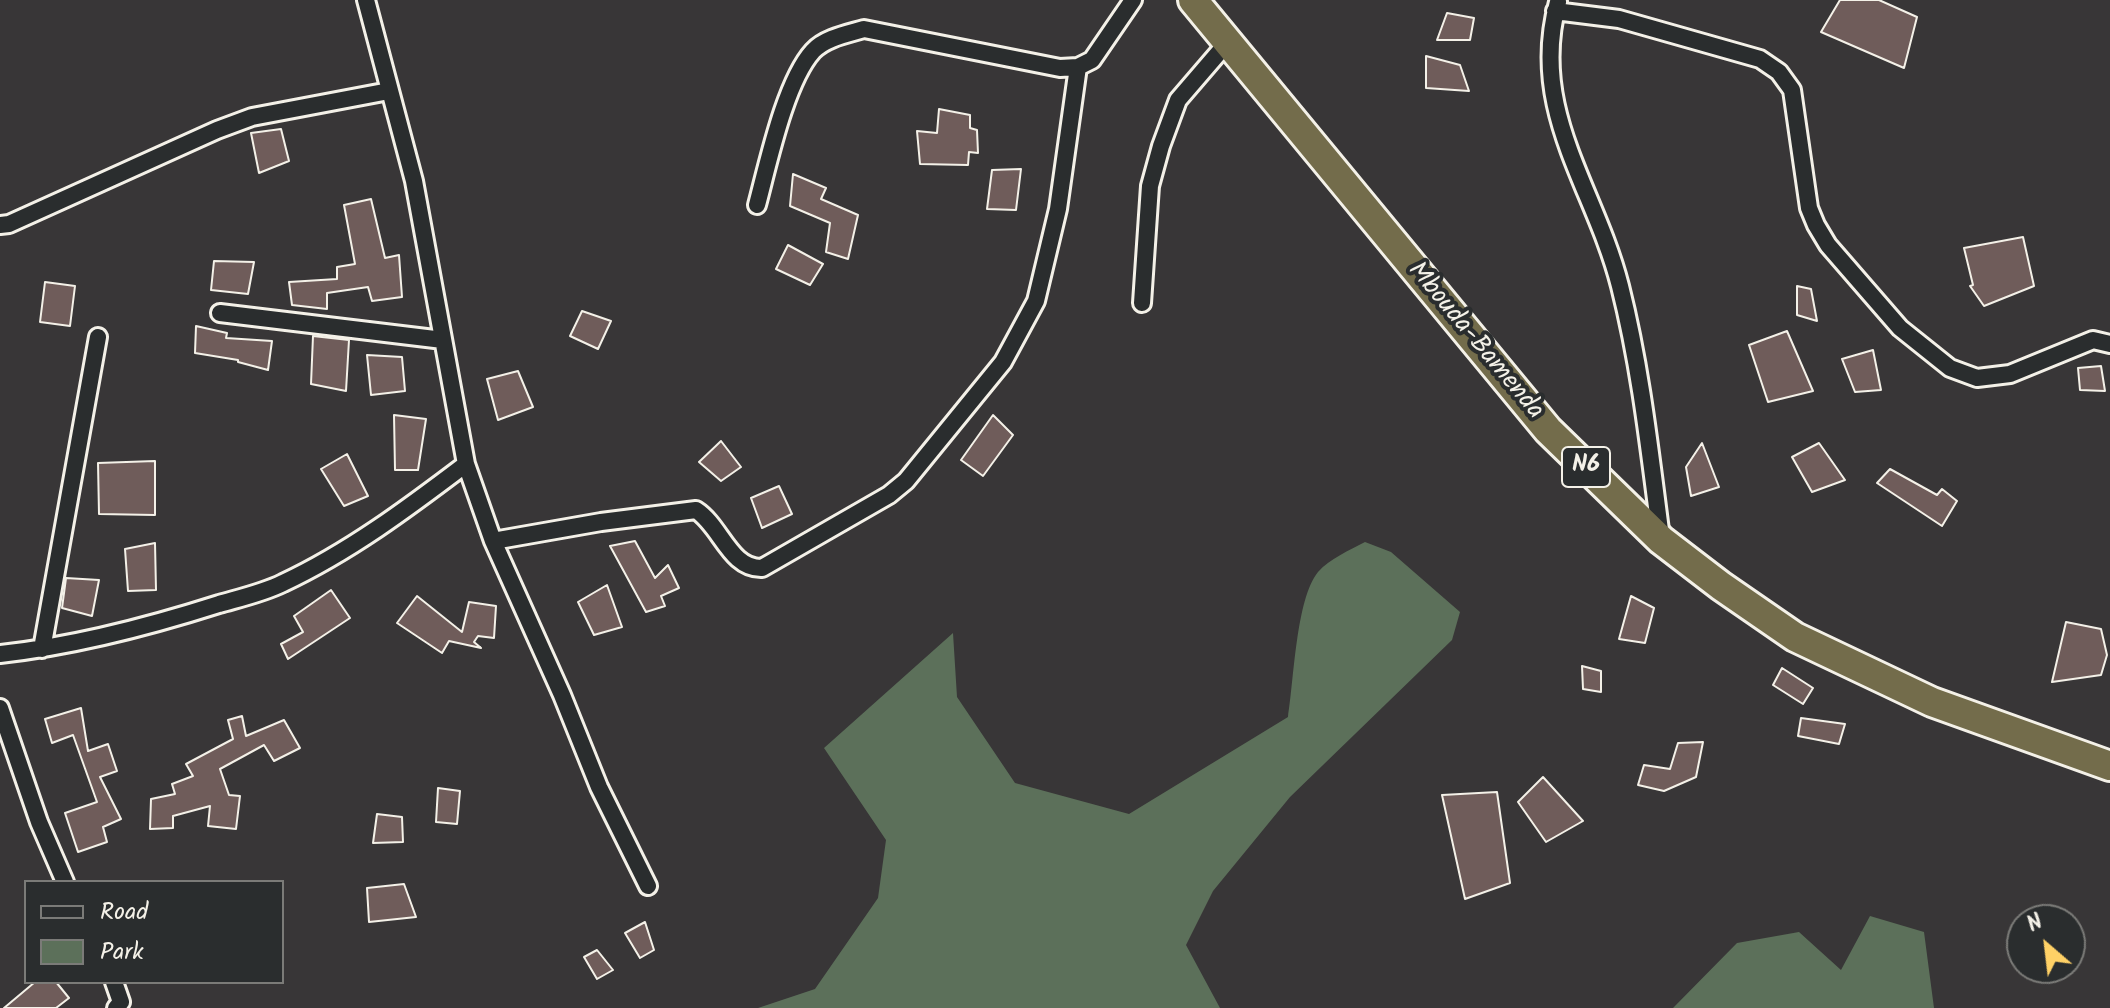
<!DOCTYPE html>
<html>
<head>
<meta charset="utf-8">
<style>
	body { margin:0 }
	#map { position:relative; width:2110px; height:1008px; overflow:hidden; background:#383637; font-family:Kalam,sans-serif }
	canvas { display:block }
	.legend { position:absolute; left:24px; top:880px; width:260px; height:104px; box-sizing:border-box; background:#2a2d2e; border:2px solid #7b7b78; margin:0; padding:10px 14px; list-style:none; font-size:24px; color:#f4f1e8 }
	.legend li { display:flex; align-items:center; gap:16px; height:40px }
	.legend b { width:40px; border:2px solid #7b7b78 }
	.north { position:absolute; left:2006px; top:904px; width:80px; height:80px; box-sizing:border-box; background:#2a2d2e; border:2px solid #7b7b78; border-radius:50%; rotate:332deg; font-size:22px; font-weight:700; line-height:32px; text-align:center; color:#f4f1e8 }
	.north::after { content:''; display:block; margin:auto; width:28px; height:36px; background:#ffd166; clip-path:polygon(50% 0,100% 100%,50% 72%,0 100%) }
</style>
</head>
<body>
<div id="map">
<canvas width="2110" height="1008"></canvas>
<ul class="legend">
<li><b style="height:10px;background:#2a2d2e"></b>Road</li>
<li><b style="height:22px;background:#5c705a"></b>Park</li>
</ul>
<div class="north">N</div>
</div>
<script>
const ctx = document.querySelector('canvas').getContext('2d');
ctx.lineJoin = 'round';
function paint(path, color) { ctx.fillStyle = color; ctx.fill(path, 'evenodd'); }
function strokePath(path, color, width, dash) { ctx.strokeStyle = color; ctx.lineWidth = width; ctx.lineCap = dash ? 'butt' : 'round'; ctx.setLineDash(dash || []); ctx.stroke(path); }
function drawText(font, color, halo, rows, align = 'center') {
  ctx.font = font + ' Kalam,sans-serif'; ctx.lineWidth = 8; ctx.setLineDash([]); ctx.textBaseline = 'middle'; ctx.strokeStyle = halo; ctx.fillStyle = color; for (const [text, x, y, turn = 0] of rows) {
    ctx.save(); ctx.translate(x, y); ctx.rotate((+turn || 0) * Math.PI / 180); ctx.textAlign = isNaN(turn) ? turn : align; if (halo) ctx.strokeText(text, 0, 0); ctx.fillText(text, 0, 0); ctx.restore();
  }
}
const green = new Path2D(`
	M1365 542 1391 552 1460 612 1452 640 1290 797 1213 891 1186 945 1220 1008H758L815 989 878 898 886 840 824 748 953 633 957 697 1015 783 1129 814 1288 717C1294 681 1296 599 1318 572 1329 559 1350 550 1365 542Z
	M1870 916 1924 932 1934 1008H1673L1737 943 1799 932 1841 970Z`);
const building = new Path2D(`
	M1840 0H1879L1917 17 1904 68 1821 32Z
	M1447 13 1474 18 1470 40H1437Z
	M1426 56 1460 65 1469 91 1426 88Z
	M939 109 970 115V128L977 130 978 153 969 152 968 165 920 164 917 131 937 133Z
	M281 129 289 161 259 173 251 133Z
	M1021 169 1016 210 987 209 992 170Z
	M793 174 826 188 821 199 858 215 848 259 826 252 830 223 790 206Z
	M371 199 385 258 399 255 402 297 372 301 368 287 327 293V309L292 305 289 282 337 279V267L355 264 344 205Z
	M2023 237 2034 286 1984 306 1970 286 1973 285 1964 248Z
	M788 245 823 264 810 285 776 269Z
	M214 261 254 262 248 294 211 290Z
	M45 282 75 286 70 326 40 322Z
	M1797 286 1811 289 1817 321 1797 315Z
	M582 311 611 321 598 349 570 336Z
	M196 326 227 333 226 338 272 341 268 370 238 362V360L195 353Z
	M1787 331 1813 391 1768 402 1749 345Z
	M313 336 349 340 346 391 311 384Z
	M1873 350 1881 390 1855 392 1842 359Z
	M367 355 402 357 405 391 371 395Z
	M2101 366 2105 391 2080 390 2078 368Z
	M518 371 533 407 498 420 487 379Z
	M394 415 426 419 418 470H395Z
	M993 415 1013 435 983 476 961 460Z
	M721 441 741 467 721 481 699 462Z
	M1702 443 1719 487 1691 496 1686 467Z
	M1819 443 1845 480 1812 492 1792 457Z
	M347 454 368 496 344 506 321 469Z
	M155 461V515L99 514 98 463Z
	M1890 469 1937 495 1942 489 1957 501 1942 526 1877 483Z
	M779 486 792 514 762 528 751 498Z
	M635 541 655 578 668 565 679 588 661 596 665 606 646 612 610 546Z
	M155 543 156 590 128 591 125 549Z
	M66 578 99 580 92 616 62 608Z
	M607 585 622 627 594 635 578 602Z
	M331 590 350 618 288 659 281 644 303 632 294 616Z
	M417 596 462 632 469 602 496 606 494 638 478 636 474 642 481 648 449 641 442 653 397 623Z
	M1631 596 1654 608 1645 643 1619 639Z
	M2066 622 2101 629 2107 655 2101 675 2052 682Z
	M1582 666 1601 671V692L1583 689Z
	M1782 668 1813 688 1803 704 1773 685Z
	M81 708 88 751 108 744 117 771 100 777 121 819 103 827 107 842 78 852 65 813 97 802 73 735 52 743 45 719Z
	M242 716 246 736 284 720 300 748 274 761 264 745 220 769 229 795 240 796 236 829 208 826 210 806 173 816V828L150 829 151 799 175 794 172 784 193 776 186 764 233 739 228 720Z
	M1801 718 1845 724 1839 744 1798 736Z
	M1703 742 1696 777 1664 791 1638 785 1644 765 1670 769 1678 743Z
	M1543 777 1583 821 1546 842 1518 802Z
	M438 788 460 791 457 824 436 822Z
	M1497 792 1510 883 1465 899 1442 795Z
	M377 814 402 817 403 842 373 843Z
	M404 884 416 917 369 922 367 888Z
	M645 922 654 950 640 958 625 933Z
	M597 950 613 970 597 979 584 957Z
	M35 982H56L69 998 56 1008H4Z`);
const street = new Path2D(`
	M366 0 414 181 466 464 493 541 562 695 599 787 648 886
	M1558 2C1528 111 1595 187 1620 286 1641 369 1650 454 1661 538
	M1555 11 1619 19 1760 59 1779 72 1792 90 1809 208 1816 225 1828 245 1900 328 1950 368 1977 378 2010 374 2093 340 2110 344
	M757 205C768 164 785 82 813 51 825 38 847 34 864 29L1060 68 1078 67 1092 60 1133 0
	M0 225 9 224 217 130 252 117 389 91
	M1142 303 1150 186 1161 146 1178 100 1227 43
	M220 313 443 340
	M493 541 601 522 696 510C721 526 730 569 762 568L889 495 906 481 1003 362 1036 301 1058 209 1078 67
	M42 649 98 337
	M0 654C75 646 147 627 219 604 240 598 263 593 283 583 349 552 408 508 466 464
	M0 708 39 822 65 882
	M114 982 121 1002 116 1008`);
const highway = new Path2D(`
	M1193 0 1548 430 1661 540 1721 586 1795 637 1932 702 2110 766`);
const shields = [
	[1586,467,48]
];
const shieldNames = [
	["N6",1586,467]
];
const streetNames = [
	["Mbouda-Bamenda",1474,342,50]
];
paint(green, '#5c705a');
paint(building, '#6f5c5a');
strokePath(building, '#f4f1e8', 2);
strokePath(street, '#f4f1e8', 22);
strokePath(highway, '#f4f1e8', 34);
strokePath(street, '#2a2d2e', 16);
strokePath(highway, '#736c4b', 28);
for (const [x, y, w] of shields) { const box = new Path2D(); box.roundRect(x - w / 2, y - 20, w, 40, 6); ctx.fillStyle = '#2a2d2e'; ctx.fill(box); strokePath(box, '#f4f1e8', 2); }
drawText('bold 24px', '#f4f1e8', null, shieldNames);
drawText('26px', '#f4f1e8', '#2a2d2e', streetNames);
</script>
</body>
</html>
